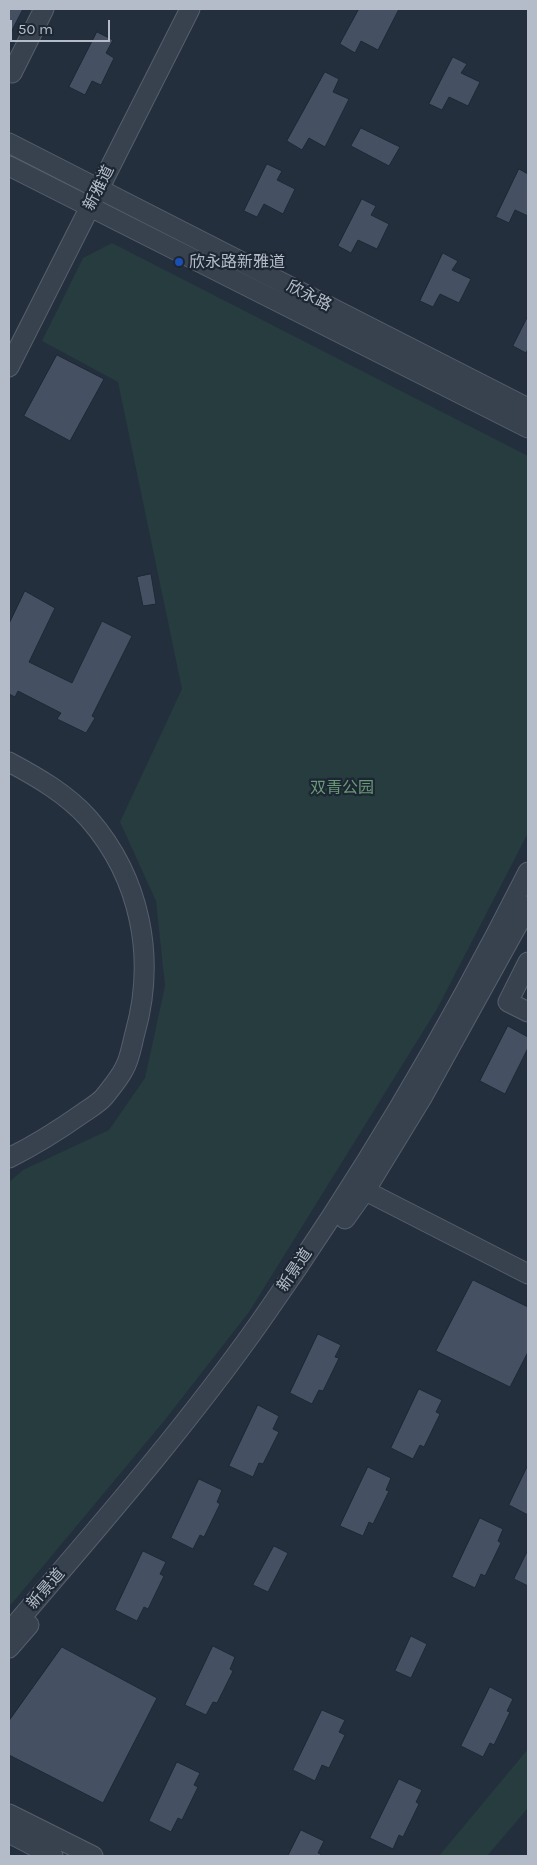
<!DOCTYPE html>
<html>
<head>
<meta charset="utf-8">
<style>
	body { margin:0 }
	#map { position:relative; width:537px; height:1865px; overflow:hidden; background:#242f3e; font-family:Karla,sans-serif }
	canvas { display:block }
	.frame { position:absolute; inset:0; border:10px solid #b4bcc9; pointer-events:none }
	.scale { position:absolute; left:10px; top:20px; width:100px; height:22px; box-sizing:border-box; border:2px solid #b4bcc9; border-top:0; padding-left:6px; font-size:15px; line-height:18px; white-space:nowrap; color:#b4bcc9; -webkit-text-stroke:4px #1d2633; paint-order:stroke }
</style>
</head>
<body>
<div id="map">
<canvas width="537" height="1865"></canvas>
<div class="frame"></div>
<div class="scale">50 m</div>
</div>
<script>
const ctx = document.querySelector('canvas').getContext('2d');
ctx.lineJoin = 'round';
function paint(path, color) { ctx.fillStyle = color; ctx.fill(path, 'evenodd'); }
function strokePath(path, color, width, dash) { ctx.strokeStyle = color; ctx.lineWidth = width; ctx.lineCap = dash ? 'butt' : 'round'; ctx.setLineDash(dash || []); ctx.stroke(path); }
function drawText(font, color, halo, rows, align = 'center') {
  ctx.font = font + ' Karla,"Noto Sans SC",sans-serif'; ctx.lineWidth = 4.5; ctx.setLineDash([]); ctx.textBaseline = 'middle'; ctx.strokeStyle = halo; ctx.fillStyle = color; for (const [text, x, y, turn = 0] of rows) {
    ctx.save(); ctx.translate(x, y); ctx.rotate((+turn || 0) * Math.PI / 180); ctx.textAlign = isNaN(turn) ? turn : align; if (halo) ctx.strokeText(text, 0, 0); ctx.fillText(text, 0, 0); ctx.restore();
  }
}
const green = new Path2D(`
	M112 243 528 456V833L437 1009 249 1312 164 1421 9 1607V1182L23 1170 109 1130 145 1078 165 986 156 901 120 822 182 689 118 382 42 341 83 258Z
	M528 1749V1808L487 1856H439Z`);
const building = new Path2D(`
	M9 9H23L9 36Z
	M359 9H399L378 50 361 41 355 53 340 44Z
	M97 32 113 40 106 53 114 58 101 85 92 81 85 95 69 87Z
	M453 57 467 64 461 73 480 82 468 106 449 97 442 110 429 104Z
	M325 72 339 79 333 92 349 99 325 147 309 138 302 150 287 141Z
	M361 128 400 147 389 166 351 146Z
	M267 164 282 171 277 180 295 189 283 214 264 204 257 217 244 211Z
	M519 169 528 174V216L515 210 509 223 496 217Z
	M362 199 376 206 371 215 389 224 377 249 358 240 351 253 338 246Z
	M443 253 458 261 452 270 471 279 459 303 440 294 433 307 420 301Z
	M528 316V349L526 353 513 346Z
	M57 355 104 379 70 441 24 416Z
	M151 574 156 604 143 606 137 577Z
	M25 591 55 608 29 662 72 683 102 621 132 636 92 716 95 718 86 733 57 719 61 713 18 691 15 697 9 694V624Z
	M508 1026 528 1037V1048L505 1094 480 1081Z
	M473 1280 528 1307V1352L510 1387 436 1351Z
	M318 1334 341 1345 335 1357 339 1358 323 1391 319 1390 312 1404 290 1393Z
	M419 1389 442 1400 436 1412 440 1414 424 1447 420 1445 413 1459 391 1448Z
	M258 1405 279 1416 273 1429 279 1432 263 1464 259 1463 253 1477 229 1466Z
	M528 1465V1515L509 1505Z
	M368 1467 391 1478 386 1490 389 1491 373 1524 369 1522 363 1536 340 1526Z
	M199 1479 222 1490 217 1502 220 1504 204 1537 200 1535 193 1549 171 1538Z
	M480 1518 503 1529 498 1541 501 1543 485 1576 481 1574 475 1588 452 1577Z
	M274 1546 288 1553 268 1592 253 1585Z
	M528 1550V1586L514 1579Z
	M143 1551 166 1562 160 1574 164 1576 148 1609 144 1607 137 1621 115 1610Z
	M411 1636 427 1644 411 1678 395 1671Z
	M213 1646 235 1657 230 1669 233 1671 217 1703 213 1702 206 1715 185 1705Z
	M62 1647 157 1698 103 1803 9 1755V1721Z
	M490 1687 513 1699 507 1711 510 1712 494 1745 490 1743 483 1757 461 1746Z
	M322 1710 345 1720 339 1732 345 1735 329 1768 322 1765 315 1781 293 1770Z
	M177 1762 200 1773 194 1785 198 1787 182 1820 178 1818 171 1832 149 1821Z
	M399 1779 422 1790 416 1802 419 1804 403 1837 399 1835 393 1849 370 1838Z
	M301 1830 324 1841 318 1853 321 1854 320 1856H288Z`);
const minor = new Path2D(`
	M9 71 12 73 44 9
	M9 143 528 408
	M9 166 528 428
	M9 367 190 9
	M9 762C37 777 67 794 89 819 141 879 156 958 135 1033 132 1044 130 1059 124 1069 119 1079 111 1088 104 1097 99 1103 90 1108 83 1113 59 1130 35 1145 9 1158
	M528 962 508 1002 528 1012
	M354 1185 528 1274
	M345 1219 365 1191 423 1096 528 906
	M9 1632C95 1531 183 1431 260 1322 361 1179 449 1029 528 872
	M9 1648 29 1625
	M9 1814 93 1856
	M9 1833 53 1856`);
const markers = [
	[179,262,5,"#1a4fb4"]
];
const streetNames = [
	["新雅道",99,188,-63],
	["欣永路",309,296,27],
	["新景道",295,1270,-56],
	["新景道",46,1589,-49]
];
const poiNames = [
	["欣永路新雅道",189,262]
];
const parkNames = [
	["双青公园",342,788]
];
paint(green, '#263c3f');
paint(building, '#455162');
strokePath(building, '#1f2835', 1);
strokePath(minor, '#565f6c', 21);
strokePath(minor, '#38414e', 19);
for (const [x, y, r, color] of markers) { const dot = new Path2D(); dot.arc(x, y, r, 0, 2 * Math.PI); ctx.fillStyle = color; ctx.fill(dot); strokePath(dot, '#1d2633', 2); }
drawText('16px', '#b4bcc9', '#1d2633', streetNames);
drawText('16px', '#b4bcc9', '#1d2633', poiNames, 'left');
drawText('16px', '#6b9a76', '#1d2633', parkNames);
</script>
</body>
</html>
